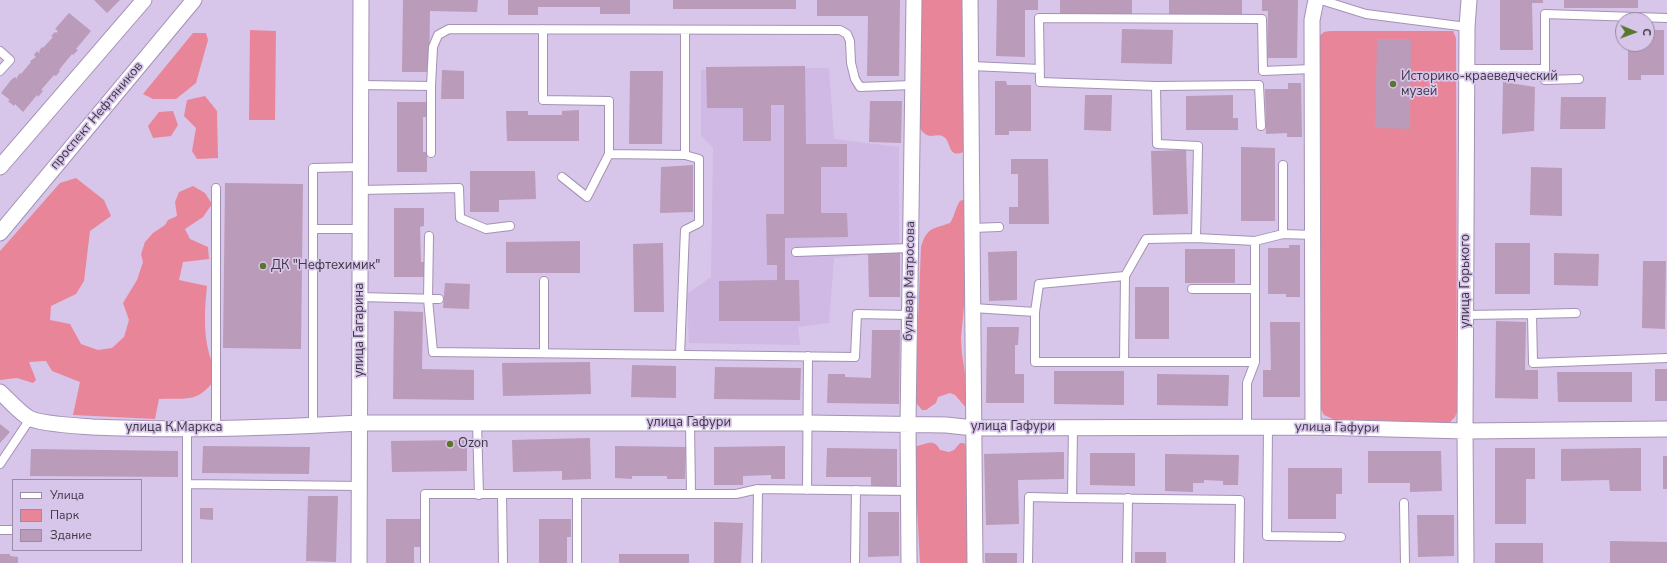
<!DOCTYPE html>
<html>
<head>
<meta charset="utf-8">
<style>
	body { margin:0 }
	#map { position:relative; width:1667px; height:563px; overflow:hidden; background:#d8c5ea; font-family:"Nunito Sans",sans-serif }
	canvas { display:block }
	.legend { position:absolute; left:12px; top:479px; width:130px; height:72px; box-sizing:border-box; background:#d8c5ea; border:1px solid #9a8ca8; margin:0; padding:5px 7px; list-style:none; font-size:12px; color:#3e3746 }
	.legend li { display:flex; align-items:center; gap:8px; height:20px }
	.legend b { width:20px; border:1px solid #9a8ca8 }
	.north { position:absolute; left:1615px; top:12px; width:40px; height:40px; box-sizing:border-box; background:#d8c5ea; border:1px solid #9a8ca8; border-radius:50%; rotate:91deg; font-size:11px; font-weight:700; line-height:16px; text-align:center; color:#3e3746 }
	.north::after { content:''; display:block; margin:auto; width:14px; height:18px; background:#59772c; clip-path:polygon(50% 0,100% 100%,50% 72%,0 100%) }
</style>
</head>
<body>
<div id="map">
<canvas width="1667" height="563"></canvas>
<ul class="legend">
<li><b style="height:5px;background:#fff"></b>Улица</li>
<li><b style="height:11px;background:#e98598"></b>Парк</li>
<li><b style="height:11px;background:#ba9bb9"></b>Здание</li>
</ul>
<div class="north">С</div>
</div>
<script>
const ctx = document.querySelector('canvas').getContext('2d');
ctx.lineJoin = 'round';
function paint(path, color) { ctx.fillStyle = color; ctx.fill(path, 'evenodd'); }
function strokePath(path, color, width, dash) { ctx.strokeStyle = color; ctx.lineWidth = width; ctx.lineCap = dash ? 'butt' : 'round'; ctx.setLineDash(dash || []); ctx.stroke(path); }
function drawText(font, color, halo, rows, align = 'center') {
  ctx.font = font + ' "Nunito Sans",sans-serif'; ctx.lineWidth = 3.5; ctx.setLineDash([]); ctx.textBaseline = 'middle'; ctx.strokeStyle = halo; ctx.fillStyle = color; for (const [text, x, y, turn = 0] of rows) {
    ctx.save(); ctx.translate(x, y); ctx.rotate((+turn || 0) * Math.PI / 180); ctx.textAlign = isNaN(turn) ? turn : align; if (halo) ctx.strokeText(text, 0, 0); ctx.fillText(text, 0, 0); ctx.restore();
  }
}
const built = new Path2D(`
	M829 68 834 139 899 147V250H868L857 256 834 258 829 323 798 327 800 345 689 343 687 294 711 277 713 148 701 136V70Z`);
const green = new Path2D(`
	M919 0H964L966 146 963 152C948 159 951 141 944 137 936 131 928 144 918 125L921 81Z
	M250 30 276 31 275 120H249Z
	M1330 31H1453L1456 38 1457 412 1455 417 1449 423 1333 419 1324 415 1319 405 1317 38 1324 32Z
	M193 33H206L208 40 196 83 176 99H153L143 94Z
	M205 96 217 111 218 158 197 159 192 151 196 128 184 116 187 100Z
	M173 111 178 125 171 136 153 138 148 126 159 112Z
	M76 178 104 200 111 216 90 231 84 281 76 294 51 306 50 320 70 324 81 344 98 350 112 348 124 337 129 320 123 303 137 280 143 262 141 254 145 242 153 233 165 225 168 220 177 216 175 202 179 192 193 186 205 193 212 204 203 217 185 229 190 239 208 247 209 259 183 262 179 280 207 286C204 315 202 350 219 375 197 403 193 398 159 399L155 419 73 415 80 382 52 371 46 361 29 362 36 380 33 383 17 378 0 380V251L60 183Z
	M965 199 967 275 961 338 962 354 969 400 967 409 955 395 950 393 938 397 936 403 926 410H922L917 404 915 396 921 247C927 227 933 229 950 223 955 216 955 208 960 201Z
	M928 443C934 442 937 444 940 450L949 452 954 450 960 443H964L969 450V563H920L914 453 917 446Z`);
const building = new Path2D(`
	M94 0H120L107 13Z
	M403 0H478L477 12 430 11 429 72H402Z
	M508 0H630V14H600V7H538V15H508Z
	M673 0H796V9H673Z
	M817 0H900L899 76H867L868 16H817Z
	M997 0H1038V10H1025V57L996 56Z
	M1060 0H1132V15H1060Z
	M1169 0H1242V14L1169 15Z
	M1262 0H1298L1297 58H1267L1268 11H1262Z
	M1500 0H1543V3H1532L1533 50H1500Z
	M1564 0H1638V8H1564Z
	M69 13 91 31 76 49 78 50 73 55 72 54 59 70 60 71 56 76 54 75 41 90 43 91 38 97 37 95 23 112 15 104 14 106 8 101 10 100 1 93 11 80 15 77 17 79V77L20 73 21 74 31 62 30 61 36 57 34 55 37 51 39 53 40 52 39 51 42 47 43 48 53 37 51 36 55 32 56 33 58 31 55 29Z
	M1122 29 1173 30 1172 64 1121 63Z
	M1647 30H1664V75H1641V80H1628V44H1647Z
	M1377 39H1411L1410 129 1375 128Z
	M805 66 806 144H847V167H821V213H847L848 237 785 238V280H799L800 321H719V281L777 280V265H767L766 214H784V105H771V141H743V108H707L706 67Z
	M442 70 464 71V99H441Z
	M630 71H663L662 144H629Z
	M995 81H1006L1007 85H1031V131H1009V135H995Z
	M1503 82 1535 87 1534 131 1502 134Z
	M1288 83H1301L1302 137H1287V133L1266 134 1265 89H1288Z
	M1085 95H1112L1111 131 1084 130Z
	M1233 95V118H1238V130H1186V96Z
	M1561 97H1606L1605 129H1560Z
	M870 101H902L901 143 869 142Z
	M397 102H427V117H423V152H427V172H397Z
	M579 110V141H507L506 111H528V115H562V111Z
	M1241 147 1275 148V221H1241Z
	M1186 150 1188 214 1153 215 1151 151Z
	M1011 159H1048L1049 224H1009V207H1018V174H1011Z
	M693 165V212L660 213 661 167Z
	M1531 167 1562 168V216L1530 215Z
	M470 171H535L536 199 499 200V212H470Z
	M225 183 303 184 301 349 223 348Z
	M394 208H424V226L420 227 421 262H425V277H394Z
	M580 241V273H506V242Z
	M663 243 664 312H634L633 244Z
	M1495 243H1530V294H1495Z
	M1289 245H1300V297H1286V294H1268V248H1289Z
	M1185 249H1235V283H1185Z
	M1017 251V300L989 301 988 252Z
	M868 252H900V297H869Z
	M1554 253 1599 254 1598 286 1554 285Z
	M1643 261H1666L1665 329 1642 328Z
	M445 283 470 284 469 309 443 308Z
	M1135 287H1169V339H1135Z
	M394 311 423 312 422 369 474 370V400L393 399Z
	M1496 321 1526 322 1525 370H1538V399L1495 398Z
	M1270 322H1300V397H1263V370H1271Z
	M987 327H1019L1018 345H1015V374H1024V403H986Z
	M872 330H900L899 404 827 403 828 374H845V377L871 378Z
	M590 362 591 394 503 396 502 363Z
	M632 365 676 366V398L631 397Z
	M715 367 801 368 800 400 714 399Z
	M1655 369H1667V401H1655Z
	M1054 371H1124V405L1054 404Z
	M1557 372H1632V402H1558Z
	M1157 374 1229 375 1228 406 1157 405Z
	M0 424 10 432 0 443Z
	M590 438 591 479 562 480V471L513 472 512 440Z
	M467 440V471L392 472 391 441Z
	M203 446 310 447 309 474 202 473Z
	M615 446 686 447 685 479H667V476H632V479L615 478Z
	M785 446V479H771V475L743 476V485H714V447Z
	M827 448 897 449V488H871V477H826Z
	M1495 448H1535V479H1526V524H1495Z
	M1641 448V491H1610L1609 480 1561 481V449Z
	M31 449 178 451V477L30 476Z
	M1368 451H1441L1442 491 1410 492V483H1368Z
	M1064 452V479L1018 480 1019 524 986 525 984 454Z
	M1090 453H1135V486L1090 485Z
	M1165 454 1239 455 1238 485H1223V481L1204 480V483H1193V492L1165 491Z
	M1663 456H1667V489H1663Z
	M1288 468H1342V494H1336V519H1288Z
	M308 496H338L336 562 306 561Z
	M200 508H213V520L200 519Z
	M868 512H899V556L868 557Z
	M1417 515H1454V556L1418 557Z
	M386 519H421V547H414V563H386Z
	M539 519H571V537H567V563H539Z
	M714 522 743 523 741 563H714Z
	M1610 541 1667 542V563H1610Z
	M1495 543H1543V563H1495Z
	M1135 552H1166V563H1135Z
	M985 553H1017V563H985Z
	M0 554H10V556L18 557V563H0Z
	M619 554H689V563H619Z`);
const lane = new Path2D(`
	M1321 0 1366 14 1467 27
	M543 29V100L609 101V154L685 155
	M0 51 10 60 0 71
	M971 66 1040 69
	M1467 69H1545
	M1579 79 1545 80V14L1667 18
	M361 85 431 86 433 47 438 35 449 29 840 30 847 34 850 41 851 63 855 79 860 87 912 85
	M1156 86 1259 85 1261 126
	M431 153V86
	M562 177 587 197 609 154
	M360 190 459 188 460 218 486 229 510 226
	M972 228 999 227
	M313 229H360
	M1283 234V165
	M429 236 428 299 433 352 855 357 857 314 909 315
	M1196 238 1198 146 1157 144 1156 86 1040 82 1039 18 1262 19 1263 71 1312 69
	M796 252 910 248
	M1192 289H1255
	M360 297 439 299
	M973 308 1035 312 1039 284 1125 276 1146 239 1196 238 1255 241 1283 234 1313 235
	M1035 312V362H1255
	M1576 313 1532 314 1533 363 1667 358
	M1466 315 1532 314
	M544 353V281
	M680 355 685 230 699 223V159L685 155V30
	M1124 362 1125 276
	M477 423 479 495
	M690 423 691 494
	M313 426V168L360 167
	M1073 427 1072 498 1240 500 1239 563
	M1247 427V383L1255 362V241
	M1268 427 1267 536 1341 537
	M216 428V188
	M0 464 30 419
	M187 484 360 486
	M807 490 808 356
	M502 495 503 563
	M577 495V563
	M1404 503 1405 563
	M0 530H13
	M187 563V428
	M425 563V494H736L758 489
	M757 563 758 489 908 491
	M855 563 856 490
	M1028 563 1029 497 1072 498
	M1127 563 1128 498`);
const street = new Path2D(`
	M970 0 975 563
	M0 167 144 0
	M0 233 194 0
	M0 392C9 400 19 412 29 418 39 424 80 426 92 427 181 431 271 428 360 423H807L946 425 974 428 1313 427 1465 431 1667 429
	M1313 427 1312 20 1316 0
	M359 563 361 0
	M909 563 908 424 914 0
	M1466 563 1465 431 1467 27 1469 0`);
const markers = [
	[1393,84,4,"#59772c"],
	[263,266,4,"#59772c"],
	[450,444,4,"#59772c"]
];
const poiNames = [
	["Историко-краеведческий",1401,77],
	["музей",1401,92],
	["ДК \"Нефтехимик\"",271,266],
	["Ozon",458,444]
];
const streetNames = [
	["проспект Нефтяников",97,116,-50],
	["бульвар Матросова",910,281,-89],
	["улица Горького",1466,281,-90],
	["улица Гагарина",360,330,-90],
	["улица Гафури",689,423],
	["улица Гафури",1013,427],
	["улица К.Маркса",174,428],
	["улица Гафури",1337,428,1]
];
paint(built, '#d0b9e5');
paint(green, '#e98598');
paint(building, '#ba9bb9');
strokePath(lane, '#a492b5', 10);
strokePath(street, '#a492b5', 17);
strokePath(lane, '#fff', 8);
strokePath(street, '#fff', 15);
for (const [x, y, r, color] of markers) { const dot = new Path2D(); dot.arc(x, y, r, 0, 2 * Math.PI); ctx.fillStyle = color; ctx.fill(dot); strokePath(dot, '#d8c5ea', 1.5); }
drawText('13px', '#3e3746', '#d8c5ea', poiNames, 'left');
drawText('13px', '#3e3746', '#d8c5ea', streetNames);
</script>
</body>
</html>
